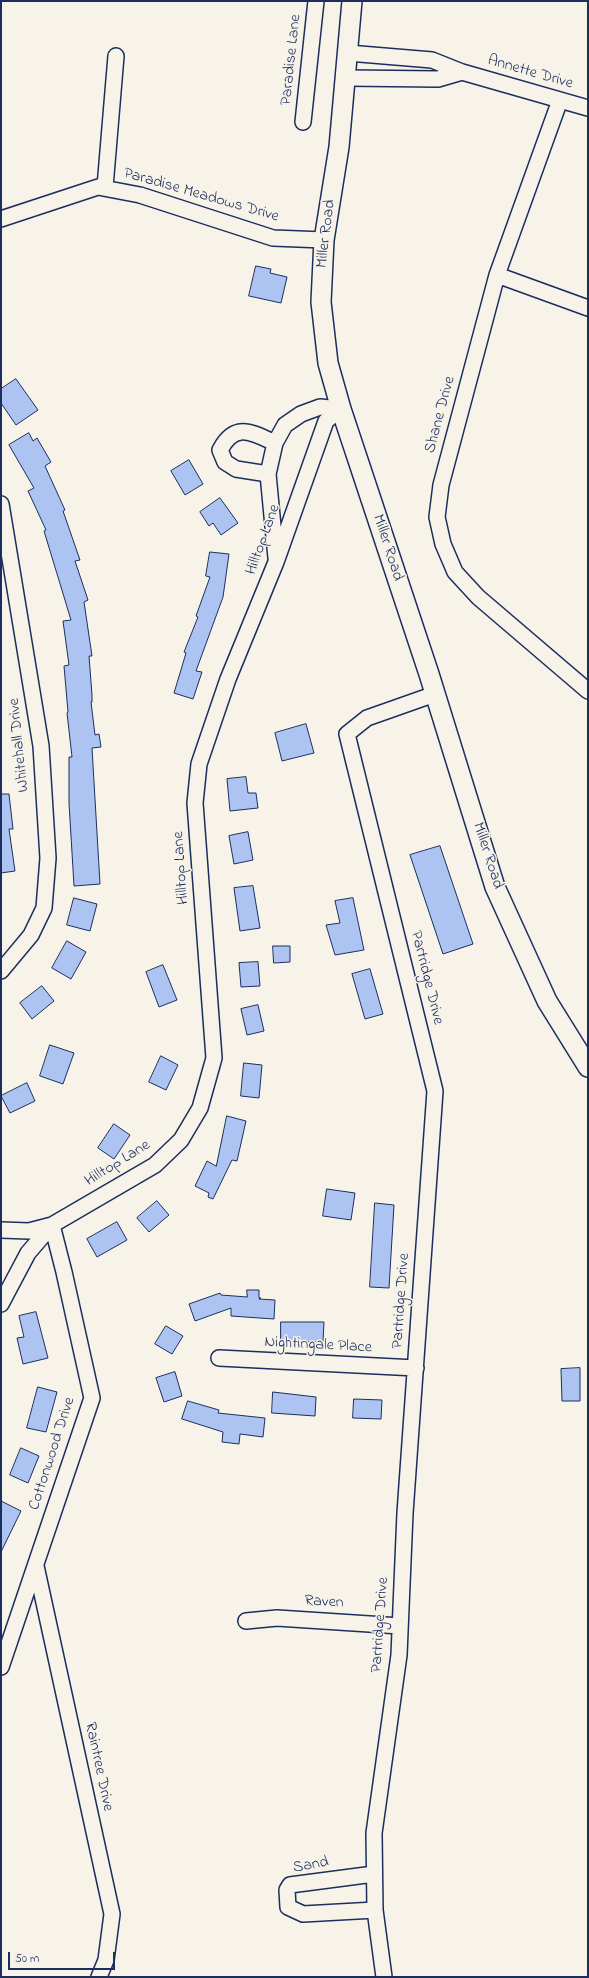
<!DOCTYPE html>
<html>
<head>
<meta charset="utf-8">
<style>
	body { margin:0 }
	#map { position:relative; width:589px; height:1978px; overflow:hidden; background:#f7f3e8; font-family:"Indie Flower",sans-serif }
	canvas { display:block }
	.frame { position:absolute; inset:0; border:2px solid #1b2f5e; pointer-events:none }
	.scale { position:absolute; left:8px; top:1952px; width:107px; height:18px; box-sizing:border-box; border:2px solid #1b2f5e; border-top:0; padding-left:5px; font-size:12px; line-height:14px; white-space:nowrap; color:#1b2f5e; -webkit-text-stroke:3px #f7f3e8; paint-order:stroke }
</style>
</head>
<body>
<div id="map">
<canvas width="589" height="1978"></canvas>
<div class="frame"></div>
<div class="scale">50 m</div>
</div>
<script>
const ctx = document.querySelector('canvas').getContext('2d');
ctx.lineJoin = 'round';
function paint(path, color) { ctx.fillStyle = color; ctx.fill(path, 'evenodd'); }
function strokePath(path, color, width, dash) { ctx.strokeStyle = color; ctx.lineWidth = width; ctx.lineCap = dash ? 'butt' : 'round'; ctx.setLineDash(dash || []); ctx.stroke(path); }
function drawText(font, color, halo, rows, align = 'center') {
  ctx.font = font + ' "Indie Flower",sans-serif'; ctx.lineWidth = 3; ctx.setLineDash([]); ctx.textBaseline = 'middle'; ctx.strokeStyle = halo; ctx.fillStyle = color; for (const [text, x, y, turn = 0] of rows) {
    ctx.save(); ctx.translate(x, y); ctx.rotate((+turn || 0) * Math.PI / 180); ctx.textAlign = isNaN(turn) ? turn : align; if (halo) ctx.strokeText(text, 0, 0); ctx.fillText(text, 0, 0); ctx.restore();
  }
}
const building = new Path2D(`
	M256 266 271 269 270 273 287 277 281 303 249 296Z
	M16 379 38 410 16 425 1 403V389Z
	M29 433 33 441 37 438 51 462 45 466 65 510 63 511 80 560 75 561 88 600 84 602 92 656H89L92 695V702H91L95 735 99 734 101 747 92 748 100 884 74 886 69 803V757H72L67 713 68 712 64 666 69 665 63 621 71 620 44 531 46 530 28 491 34 488 9 445Z
	M189 460 203 484 185 495 171 471Z
	M220 498 238 523 221 535 213 523 209 526 200 512Z
	M210 552 229 554 223 597 196 671 202 672 193 699 174 693 186 653 184 652 198 617 196 616 210 577 206 576Z
	M306 724 314 753 282 761 275 733Z
	M246 777 248 793H256L258 808 230 811 227 779Z
	M1 794H9L13 829H9L15 871 1 873Z
	M248 832 253 860 234 864 229 836Z
	M440 846 473 944 443 954 410 855Z
	M253 886 260 928 240 931 234 888Z
	M74 898 97 904 90 931 67 925Z
	M353 898 364 950 335 955 326 925 340 923 335 901Z
	M67 941 86 952 71 979 52 968Z
	M273 946H290V962L274 963Z
	M258 962 260 986 241 987 239 963Z
	M163 965 177 1000 159 1007 146 972Z
	M370 969 383 1014 365 1019 352 974Z
	M42 986 54 1001 32 1019 20 1003Z
	M258 1005 264 1031 247 1035 241 1009Z
	M50 1045 74 1053 63 1084 40 1076Z
	M161 1056 178 1065 166 1090 149 1082Z
	M244 1063 262 1065 259 1098 241 1096Z
	M27 1083 35 1101 10 1113 1 1096Z
	M227 1116 246 1121 237 1161 232 1160 213 1199 208 1197 209 1193 195 1186 207 1161 216 1166Z
	M114 1124 130 1135 114 1159 98 1148Z
	M327 1189 355 1193 351 1220 323 1216Z
	M157 1201 169 1215 149 1232 137 1218Z
	M375 1203 394 1205 389 1288 370 1287Z
	M117 1222 127 1240 97 1257 87 1239Z
	M247 1290H259V1298H261L259 1299 275 1300 274 1319 231 1316V1308L195 1321 189 1304 220 1293 221 1295 247 1297Z
	M36 1312 48 1358 23 1364 17 1338 24 1337 19 1316Z
	M281 1322H324L323 1342 281 1341Z
	M166 1326 183 1336 172 1354 155 1344Z
	M580 1368V1401H562L561 1369Z
	M175 1372 182 1396 164 1402 156 1378Z
	M38 1387 57 1392 46 1432 27 1428Z
	M273 1392 316 1397 315 1416 272 1413Z
	M354 1399 382 1400 381 1419 353 1418Z
	M188 1401 219 1410 218 1413 265 1418 263 1437 240 1434 239 1444 222 1442 223 1432 182 1419Z
	M21 1448 39 1456 28 1483 10 1475Z
	M1 1501 21 1511 1 1552Z`);
const minor = new Path2D(`
	M348 53 432 60 462 72 588 108
	M346 78 438 79 462 72
	M560 100 497 275 441 485 437 517 443 544 455 572 478 597 588 691
	M303 122 316 1
	M105 187 116 56
	M1 219 98 187 140 195 273 238 324 240
	M497 275 588 308
	M268 474 236 469 225 462 220 450C235 422 251 432 275 443
	M1 504 41 746 48 858 44 908 31 935 1 971
	M276 558 268 474 275 443 285 425 301 414 320 407 341 409
	M1 1230 29 1231 52 1225 155 1165 181 1140 200 1108 214 1058 195 803 199 764 228 679 276 562 326 421 341 409
	M1 1304 28 1253 52 1225
	M219 1358 416 1368
	M36 1566 112 1914 106 1960 99 1977
	M246 1621 277 1618 400 1626
	M1 1667 92 1398 64 1272 52 1225
	M374 1874 290 1885 287 1890 288 1907 303 1914 375 1910
	M384 1977 375 1910 374 1833 399 1655 405 1513 435 1091 347 734 367 718 435 694`);
const tertiary = new Path2D(`
	M352 1 339 147 324 240 321 302 328 363 341 409 429 674 495 887 547 1001 588 1067`);
const streetNames = [
	["Paradise Lane",292,60,-84],
	["Annette Drive",530,73,16],
	["Paradise Meadows Drive",201,196,16],
	["Miller Road",327,234,-83],
	["Shane Drive",441,415,-75],
	["Hilltop Lane",264,540,-70],
	["Miller Road",387,548,72],
	["Whitehall Drive",20,745,-96],
	["Miller Road",487,856,72],
	["Hilltop Lane",182,868,-94],
	["Partridge Drive",426,978,76],
	["Hilltop Lane",118,1164,-32],
	["Partridge Drive",402,1301,-86],
	["Nightingale Place",318,1346,3],
	["Cottonwood Drive",53,1454,-72],
	["Raven",324,1603,3],
	["Partridge Drive",381,1625,-86],
	["Raintree Drive",98,1767,78],
	["Sand",311,1866,-10]
];
paint(building, '#adc4f2');
strokePath(building, '#1b2f5e', 1);
strokePath(minor, '#1b2f5e', 18);
strokePath(tertiary, '#1b2f5e', 22);
strokePath(minor, '#f7f3e8', 15);
strokePath(tertiary, '#f7f3e8', 19);
drawText('16px', '#1b2f5e', '#f7f3e8', streetNames);
</script>
</body>
</html>
